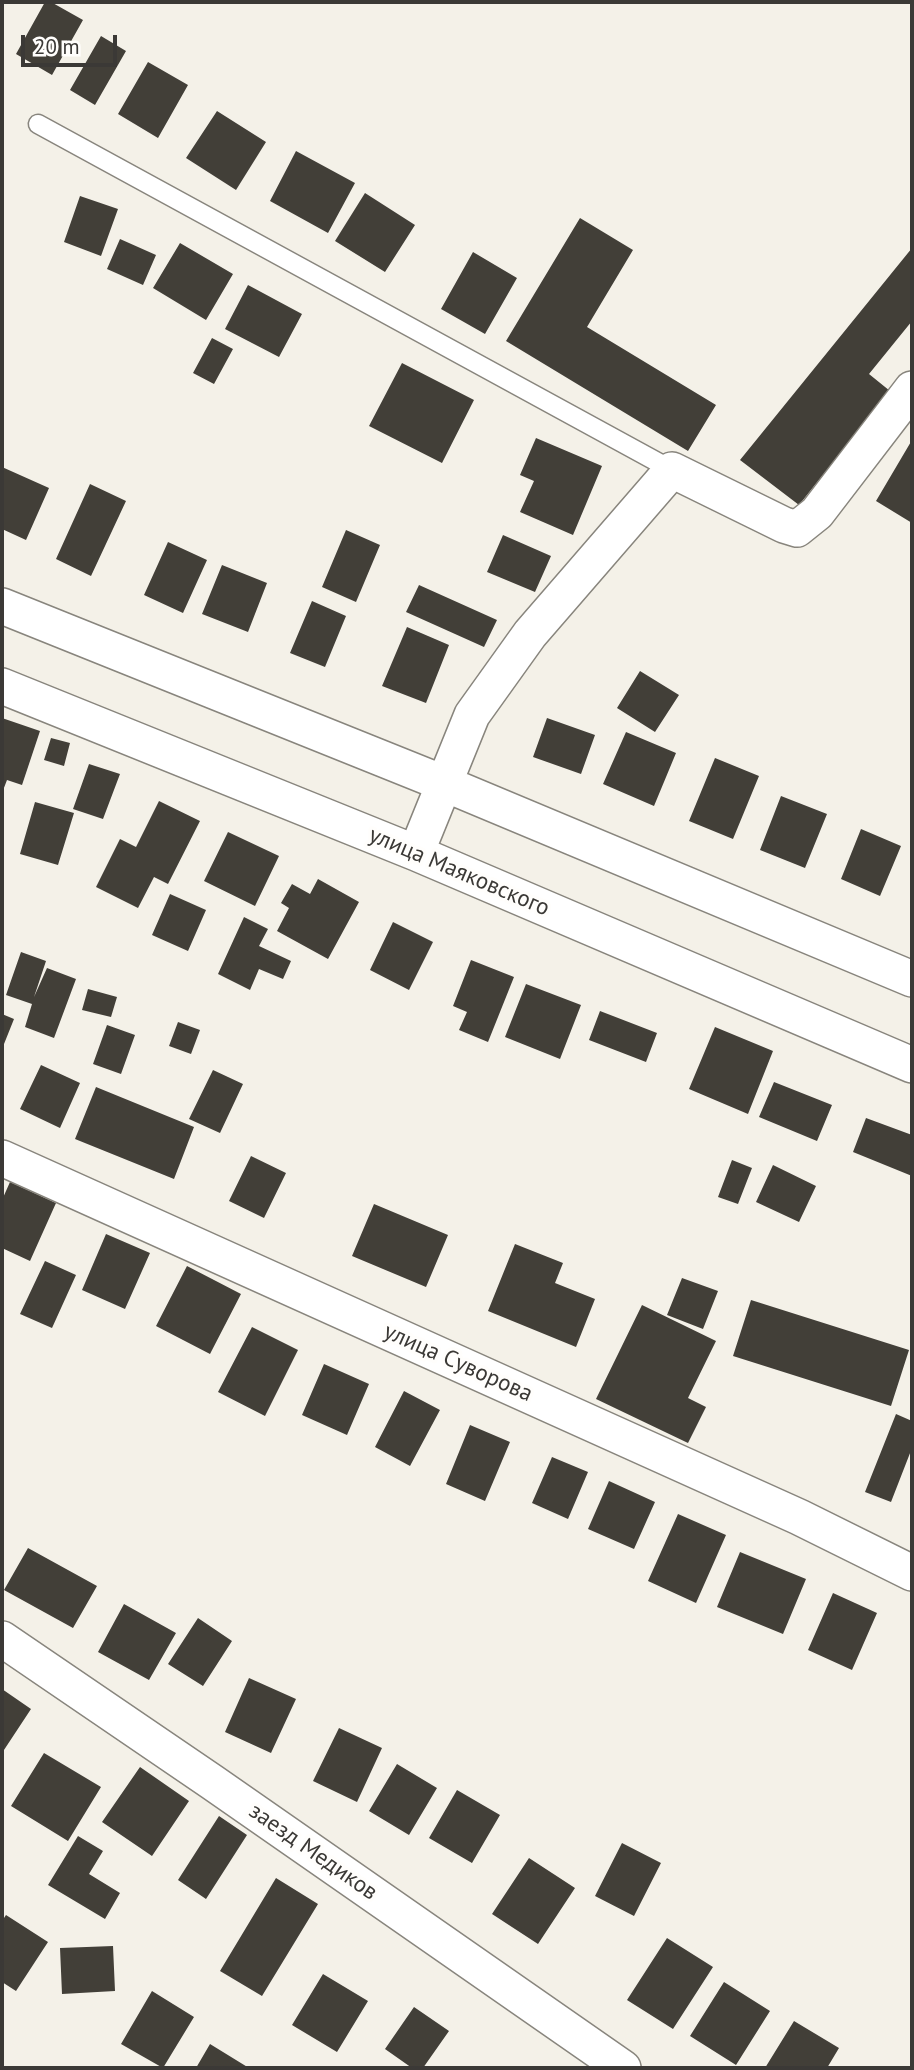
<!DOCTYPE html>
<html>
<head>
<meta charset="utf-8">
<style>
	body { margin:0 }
	#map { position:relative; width:914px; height:2070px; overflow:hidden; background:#f4f1e8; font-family:"PT Sans",sans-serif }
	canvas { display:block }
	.frame { position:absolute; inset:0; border:4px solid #3b3936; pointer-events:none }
	.scale { position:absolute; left:21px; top:35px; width:96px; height:32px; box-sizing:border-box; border:4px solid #3b3936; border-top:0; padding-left:9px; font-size:21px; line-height:24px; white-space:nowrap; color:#3b3936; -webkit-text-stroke:5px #fffefc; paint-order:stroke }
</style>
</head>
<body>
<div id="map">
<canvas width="914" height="2070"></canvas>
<div class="frame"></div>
<div class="scale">20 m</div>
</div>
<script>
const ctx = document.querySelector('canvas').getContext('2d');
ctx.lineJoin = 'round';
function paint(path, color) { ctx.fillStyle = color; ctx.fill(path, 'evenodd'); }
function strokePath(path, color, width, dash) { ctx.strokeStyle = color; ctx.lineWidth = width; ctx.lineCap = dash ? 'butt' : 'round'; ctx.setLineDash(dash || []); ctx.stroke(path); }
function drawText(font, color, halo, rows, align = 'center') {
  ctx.font = font + ' "PT Sans",sans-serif'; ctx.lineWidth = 7; ctx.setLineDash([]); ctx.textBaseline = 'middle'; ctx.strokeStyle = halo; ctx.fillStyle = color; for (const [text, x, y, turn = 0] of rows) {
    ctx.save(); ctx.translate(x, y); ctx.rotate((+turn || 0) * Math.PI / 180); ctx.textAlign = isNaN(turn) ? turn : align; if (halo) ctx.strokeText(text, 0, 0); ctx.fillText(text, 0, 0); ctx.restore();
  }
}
const building = new Path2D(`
	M45 2H51L83 20 52 75 16 54Z
	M101 36 126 51 95 105 70 90Z
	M148 62 188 85 158 138 118 114Z
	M217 111 266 142 236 190 186 158Z
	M296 151 355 183 328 233 270 201Z
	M365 193 415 225 385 272 335 241Z
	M80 196 118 209 101 256 64 242Z
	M580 218 633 250 587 327 716 405 688 451 506 341Z
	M120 239 156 255 143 285 107 269Z
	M180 243 233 274 206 320 153 288Z
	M912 248V321L869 374 890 391 799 505 740 460Z
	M473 252 517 278 485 334 441 309Z
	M248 285 302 314 279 357 225 329Z
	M212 338 233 349 214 384 193 373Z
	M402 363 474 400 442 463 369 426Z
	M536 438 602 466 573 535 520 512 534 481 520 475Z
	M912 440V523L876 501Z
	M2 467 49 488 26 540 2 529Z
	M90 484 126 501 91 576 56 559Z
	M346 530 380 545 356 602 322 587Z
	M503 535 551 556 535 592 487 572Z
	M168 542 207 560 183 613 144 595Z
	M222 565 267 583 248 632 202 614Z
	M419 585 497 620 484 647 406 612Z
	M312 601 346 616 325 667 290 653Z
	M407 627 449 645 426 703 382 686Z
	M640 671 679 695 655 732 617 708Z
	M2 718 40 731 22 785 7 780 2 793Z
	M547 718 595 735 581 774 533 757Z
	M626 732 676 753 654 806 603 784Z
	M51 738 70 743 64 766 44 760Z
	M715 758 759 776 733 839 689 821Z
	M89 764 120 774 103 819 73 809Z
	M781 796 827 814 805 868 760 850Z
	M159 801 200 821 168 884 154 877 138 908 96 887 120 839 136 847Z
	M35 802 74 813 58 865 20 854Z
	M861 829 901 846 880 896 841 879Z
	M228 832 279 856 255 906 204 881Z
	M318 879 359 902 328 959 277 931 289 908 281 903 292 884 310 894Z
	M170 894 206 910 188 951 152 935Z
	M244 917 268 929 259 946 291 961 283 979 259 969 250 990 218 974Z
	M393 922 433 942 409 990 370 970Z
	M21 952 46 961 34 997 47 968 76 979 54 1038 25 1027 32 1004 6 995Z
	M471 960 514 977 488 1042 459 1030 467 1012 453 1006Z
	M526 984 581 1005 560 1059 505 1037Z
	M88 989 117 997 111 1017 82 1010Z
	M600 1011 657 1033 646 1062 589 1040Z
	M2 1014 14 1019 2 1049Z
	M178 1022 200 1030 191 1054 169 1046Z
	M107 1025 135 1035 121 1074 93 1064Z
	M715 1027 773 1051 748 1114 689 1089Z
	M41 1065 80 1083 60 1128 20 1109Z
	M213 1070 243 1084 220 1133 189 1119Z
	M774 1082 832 1105 817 1141 759 1117Z
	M96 1087 194 1127 174 1179 75 1139Z
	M866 1118 912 1135V1176L853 1152Z
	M251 1156 286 1173 264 1218 229 1201Z
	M732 1160 752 1168 738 1204 718 1197Z
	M773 1165 816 1186 799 1222 756 1202Z
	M10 1182 56 1203 30 1261 2 1248V1200Z
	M374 1204 448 1235 426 1287 352 1256Z
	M106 1234 150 1253 125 1309 82 1290Z
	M515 1244 563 1263 555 1283 595 1299 576 1347 488 1311Z
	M45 1261 76 1275 52 1328 20 1314Z
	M187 1266 241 1294 210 1354 156 1326Z
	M682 1278 718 1291 703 1329 667 1315Z
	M751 1300 909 1350 891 1406 733 1356Z
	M642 1305 716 1341 688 1398 706 1407 688 1443 596 1399Z
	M252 1327 298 1350 265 1416 218 1392Z
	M324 1364 369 1384 347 1435 302 1415Z
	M404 1391 440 1410 410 1466 375 1447Z
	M896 1414 912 1421V1448L891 1502 865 1492Z
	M470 1425 510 1442 485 1501 446 1484Z
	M552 1457 588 1472 568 1519 532 1503Z
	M609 1481 655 1502 634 1549 588 1529Z
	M678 1514 726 1535 696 1603 648 1581Z
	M28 1548 97 1586 73 1628 4 1590Z
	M740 1552 806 1579 783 1634 717 1607Z
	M833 1593 877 1613 852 1670 808 1650Z
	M124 1604 176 1633 149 1680 98 1652Z
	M198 1618 232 1641 203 1686 168 1664Z
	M249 1678 296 1699 271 1753 225 1732Z
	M2 1689 31 1709 2 1753Z
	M339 1728 382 1748 357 1802 313 1781Z
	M44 1753 101 1787 68 1841 11 1806Z
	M397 1764 437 1788 409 1835 369 1811Z
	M140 1767 189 1801 152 1856 102 1822Z
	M457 1790 500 1815 472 1863 429 1838Z
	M219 1816 247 1835 206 1899 178 1880Z
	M78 1836 103 1851 89 1874 120 1893 105 1919 48 1885Z
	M622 1843 661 1863 634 1916 595 1896Z
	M529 1858 575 1888 538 1944 492 1914Z
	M276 1878 318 1904 262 1996 220 1971Z
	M6 1915 48 1942 16 1991 2 1982V1921Z
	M667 1938 713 1967 673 2029 627 2000Z
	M113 1946 115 1991 62 1994 60 1948Z
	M323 1974 368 2001 337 2052 292 2025Z
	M724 1982 770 2011 736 2065 690 2036Z
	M152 1991 194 2017 163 2068 121 2044Z
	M414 2007 449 2031 423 2068H412L385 2049Z
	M794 2021 839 2048 827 2068H765Z
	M210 2044 249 2068H196Z`);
const lane = new Path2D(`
	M38 124 672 470`);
const street = new Path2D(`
	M2 606 443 783 912 979
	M2 686 416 853 912 1065
	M416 853 472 715 530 634 672 470 784 525 797 529 817 513 912 389
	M2 1158 799 1517 912 1573
	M2 1639 212 1782 623 2068`);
const streetNames = [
	["улица Маяковского",459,872,23],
	["улица Суворова",458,1363,24],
	["заезд Медиков",313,1852,35]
];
paint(building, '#423f38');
strokePath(lane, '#88857d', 21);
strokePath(street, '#88857d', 38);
strokePath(lane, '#fff', 18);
strokePath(street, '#fff', 35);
drawText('23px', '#3b3936', '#fffefc', streetNames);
</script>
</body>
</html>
